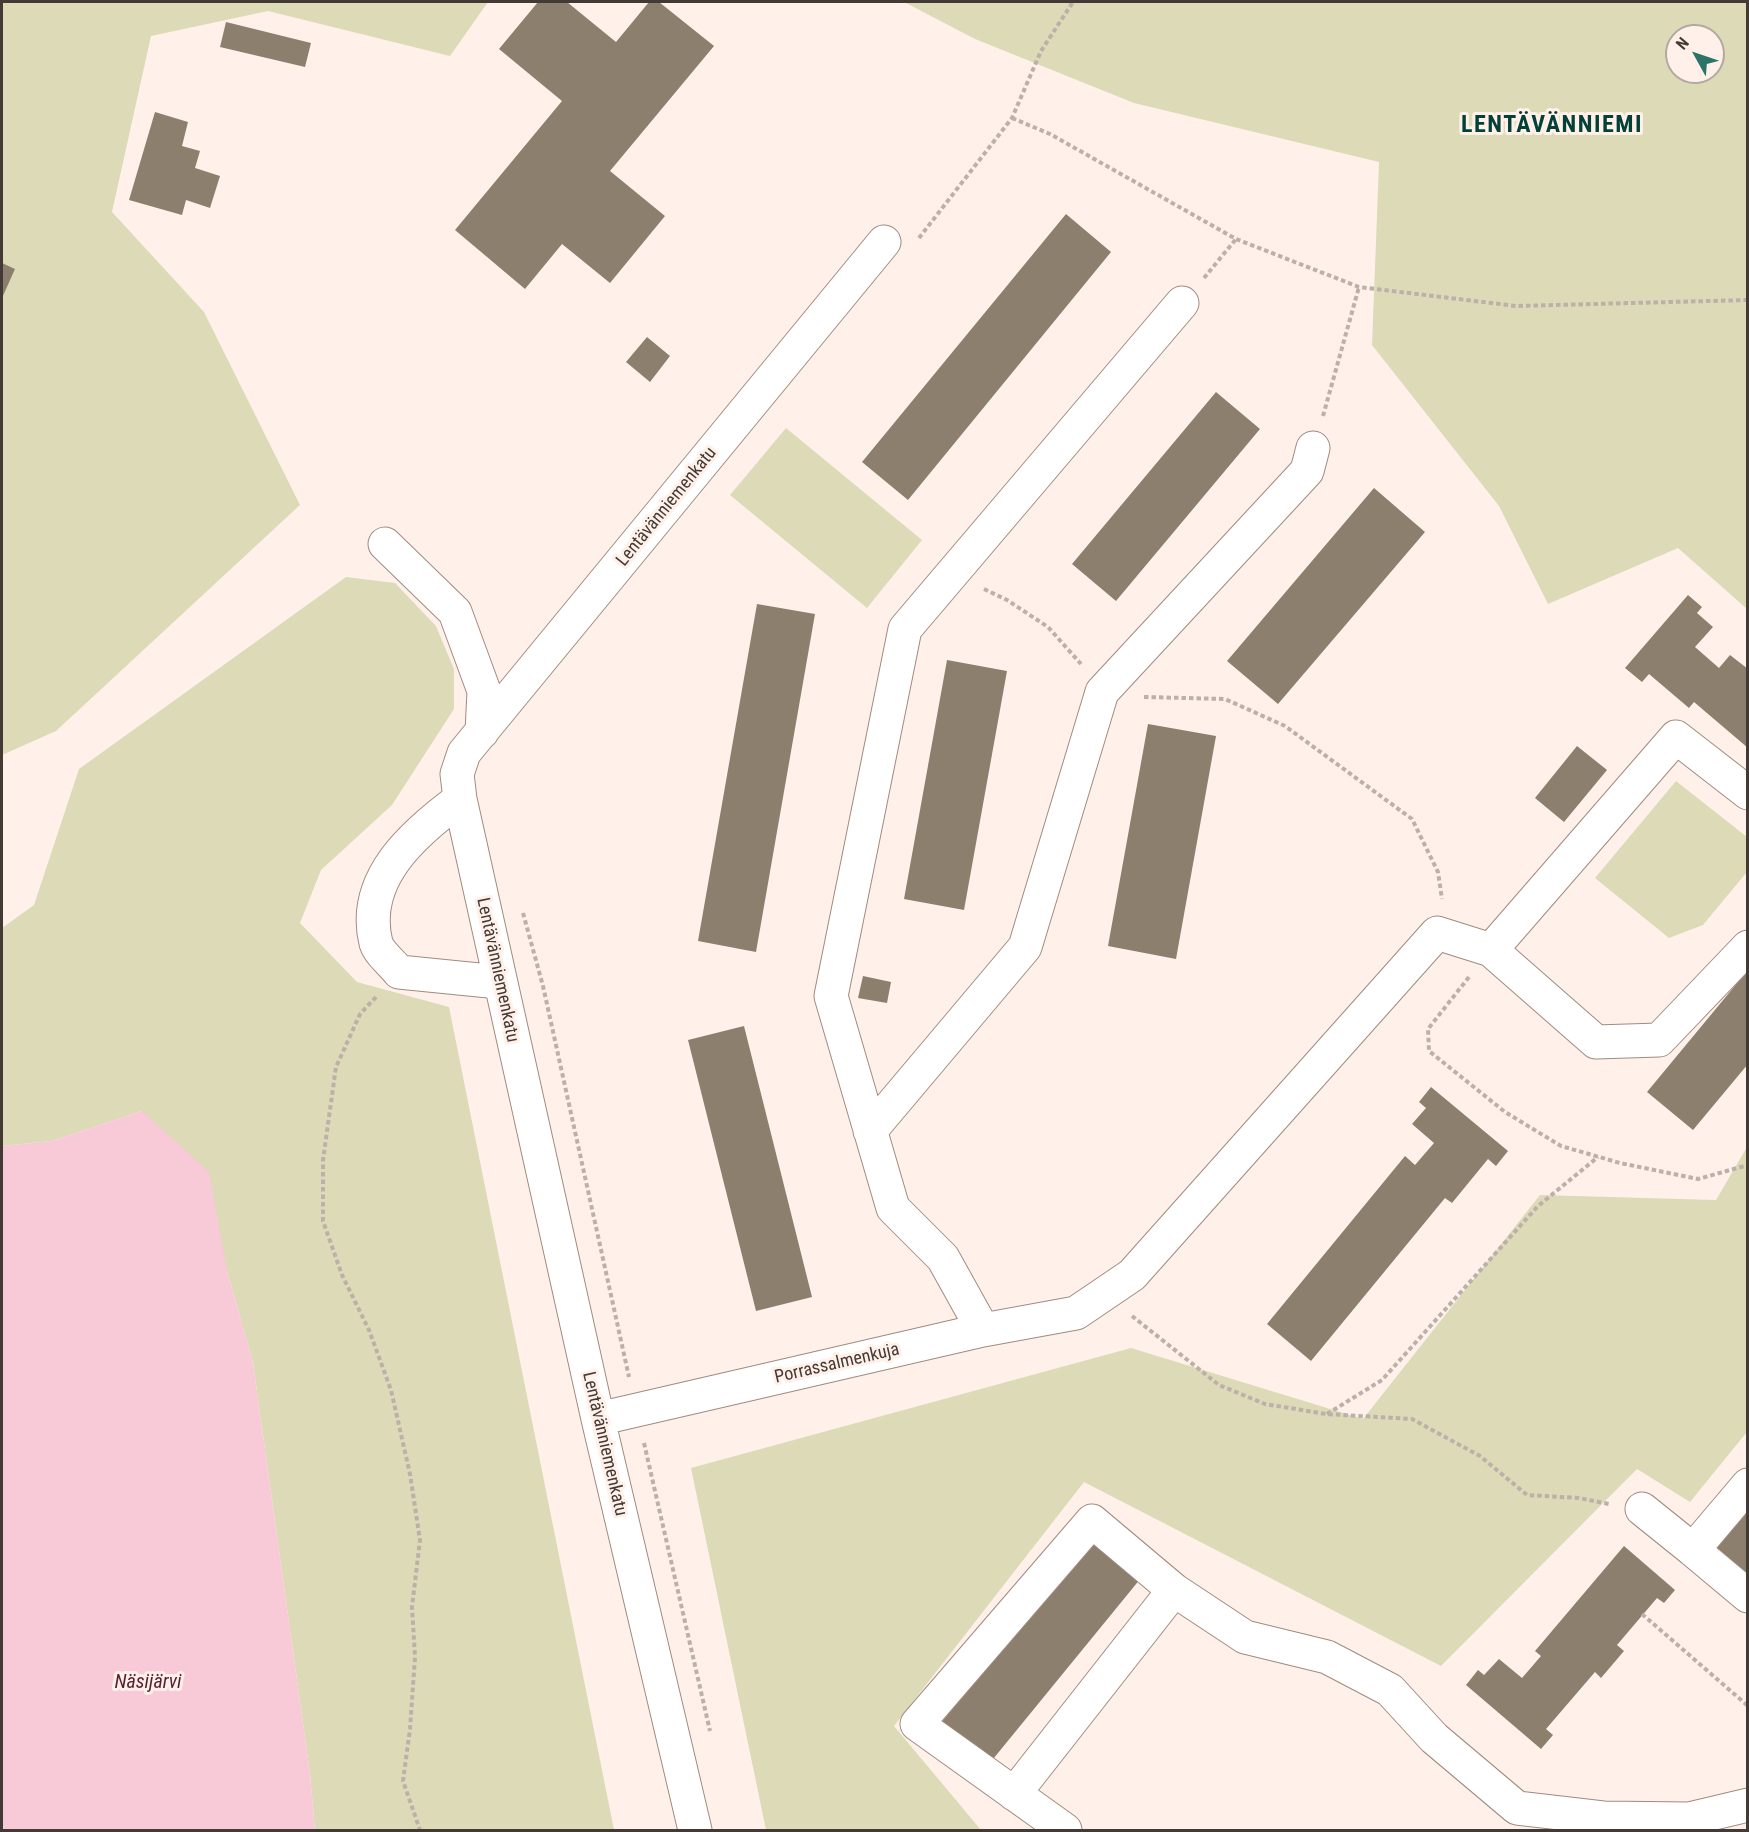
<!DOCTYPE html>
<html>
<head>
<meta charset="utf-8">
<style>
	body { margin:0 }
	#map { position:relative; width:1749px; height:1832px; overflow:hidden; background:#fff1e9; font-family:"Roboto Condensed",sans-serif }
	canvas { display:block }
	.frame { position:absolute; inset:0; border:3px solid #433a35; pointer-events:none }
	.north { position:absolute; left:1665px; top:24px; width:60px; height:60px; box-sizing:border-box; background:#fff1e9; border:2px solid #b4a8a1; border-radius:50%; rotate:310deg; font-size:16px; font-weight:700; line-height:24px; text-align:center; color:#433a35 }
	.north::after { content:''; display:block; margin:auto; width:21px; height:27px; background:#2e7367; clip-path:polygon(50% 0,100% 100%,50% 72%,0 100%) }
</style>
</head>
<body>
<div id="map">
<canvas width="1749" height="1832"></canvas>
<div class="frame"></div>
<div class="north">N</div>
</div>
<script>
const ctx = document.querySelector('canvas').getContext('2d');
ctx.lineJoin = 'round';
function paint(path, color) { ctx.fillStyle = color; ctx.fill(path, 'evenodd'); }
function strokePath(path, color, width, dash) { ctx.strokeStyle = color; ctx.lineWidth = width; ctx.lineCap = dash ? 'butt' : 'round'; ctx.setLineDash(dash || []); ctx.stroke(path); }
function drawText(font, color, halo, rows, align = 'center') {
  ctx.font = font + ' "Roboto Condensed",sans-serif'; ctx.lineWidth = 6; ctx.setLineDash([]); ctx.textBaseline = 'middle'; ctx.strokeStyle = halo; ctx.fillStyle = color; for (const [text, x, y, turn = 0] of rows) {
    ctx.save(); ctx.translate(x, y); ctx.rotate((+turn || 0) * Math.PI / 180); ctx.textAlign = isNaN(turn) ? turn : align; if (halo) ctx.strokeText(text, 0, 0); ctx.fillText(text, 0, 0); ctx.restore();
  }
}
const green = new Path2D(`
	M2 2H488L450 56 268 11 151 36 112 212 204 312 300 505 56 731 2 755Z
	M904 2H1747V609L1678 548 1548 604 1499 506 1372 345 1379 162 1134 103 975 39ZM1677 36H1713V72H1677Z
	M786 428 922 540 867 608 730 495Z
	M346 577 395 583 436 626 454 669V709L392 805 321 870 300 923 357 982 449 1007 614 1830H315L310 1774 253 1363 227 1271 142 1111 52 1141 2 1146V928L34 905 79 769Z
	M1676 781 1747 837V872L1703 925 1669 938 1595 878Z
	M1747 1147V1432L1690 1502 1637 1469 1441 1666 1084 1482 894 1726 981 1830H766L691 1468 1131 1348 1363 1419 1540 1195 1716 1200Z`);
const water = new Path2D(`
	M142 1111 209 1172 227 1271 253 1363 310 1774 315 1830H2V1146L52 1141Z`);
const building = new Path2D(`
	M538 2H567L616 42 649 2H659L714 46 610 171 665 216 610 283 562 244 525 289 455 230 562 101 499 49Z
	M226 22 311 43 305 67 220 47Z
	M155 112 188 122 182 146 200 151 195 168 220 176 210 208 186 200 182 215 129 200Z
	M1066 214 1111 252 908 500 862 462Z
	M2 263 15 269 2 298Z
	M647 337 670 356 650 382 626 362Z
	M1216 392 1260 429 1116 601 1072 564Z
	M1374 488 1425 532 1278 704 1227 661Z
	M1688 595 1702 607 1697 613 1713 627 1695 647 1719 668 1730 655 1748 669V748L1694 702 1689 708 1649 674 1642 682 1625 668Z
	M757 604 815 614 756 952 698 941Z
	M947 660 1007 671 964 910 904 899Z
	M1148 724 1216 736 1176 959 1108 946Z
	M1577 746 1607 770 1564 822 1535 798Z
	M1748 970V1064L1693 1130 1647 1092Z
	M863 976 891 982 887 1003 858 998Z
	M744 1026 812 1297 756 1311 688 1040Z
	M1431 1087 1508 1151 1496 1166 1488 1159 1452 1203 1445 1198 1311 1361 1267 1324 1405 1156 1415 1165 1434 1143 1412 1124 1426 1108 1419 1102Z
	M1748 1512V1587L1702 1549 1730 1516 1738 1523Z
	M1092 1538 1141 1578 989 1764 941 1723Z
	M1624 1546 1675 1590 1664 1603 1657 1598 1617 1645 1624 1651 1601 1678 1595 1672 1546 1729 1553 1735 1541 1749 1466 1685 1478 1670 1484 1675 1499 1659 1522 1678 1541 1656 1535 1651Z`);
const path = new Path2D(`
	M1012 118 1050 134 1236 239 1359 287 1516 306 1748 300
	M919 238 1012 118 1041 51 1073 2
	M1204 278 1236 239
	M1323 416 1359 287
	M984 589 1007 600 1048 627 1081 664
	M1144 697 1225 699 1285 726 1412 819 1438 872 1442 899
	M523 913 543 986 629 1377
	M1469 977 1428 1029 1429 1051 1505 1112 1561 1146 1620 1163 1698 1179 1748 1165
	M376 997 360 1014 336 1067 323 1160V1221L342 1275 369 1330 391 1390 410 1474 420 1540 412 1607 415 1657 410 1729 403 1781 420 1830
	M1132 1316 1219 1385 1265 1404 1326 1414 1412 1419 1480 1456 1527 1495 1579 1498 1609 1504
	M1327 1414 1382 1380 1538 1206 1598 1157
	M644 1443 710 1731
	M1642 1614 1748 1706`);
const minor = new Path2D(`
	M385 544 455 612 484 691 482 732
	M460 799C414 833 360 879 376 943 379 953 393 964 399 972L499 982
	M1491 950 1676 737 1748 793
	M870 1131 1025 947 1102 692 1307 471 1313 448
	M983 1330 943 1258 893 1208 831 996 905 629 1182 303
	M598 1419 983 1330 1076 1313 1132 1275 1437 933 1491 950 1596 1042 1659 1040 1748 947
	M1642 1509 1693 1550 1748 1485
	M1693 1550 1748 1596
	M1174 1590 1245 1637 1327 1657 1390 1690 1434 1738 1517 1808 1603 1818 1689 1819 1748 1805
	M1014 1794 1174 1590 1092 1521 917 1724 1065 1830
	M695 1830 598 1419 460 799 457 774 464 753 884 242`);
const streetNames = [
	["Lentävänniemenkatu",667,507,-51],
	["Lentävänniemenkatu",497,970,78],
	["Porrassalmenkuja",837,1364,-13],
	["Lentävänniemenkatu",604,1444,77]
];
const waterNames = [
	["Näsijärvi",148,1683]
];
const districtNames = [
	["LENTÄVÄNNIEMI",1552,126]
];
paint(green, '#dddab8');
paint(water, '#f8c9d6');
paint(building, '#8c7f6d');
strokePath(minor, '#a08b7f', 35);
strokePath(path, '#bcb0a9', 4, [4.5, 3]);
strokePath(minor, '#fff', 33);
drawText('18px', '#433a35', '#fff1e9', streetNames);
drawText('italic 20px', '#561e33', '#fff1e9', waterNames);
ctx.letterSpacing = '1.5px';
drawText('bold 24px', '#034138', '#fff1e9', districtNames);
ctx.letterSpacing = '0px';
</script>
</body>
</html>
